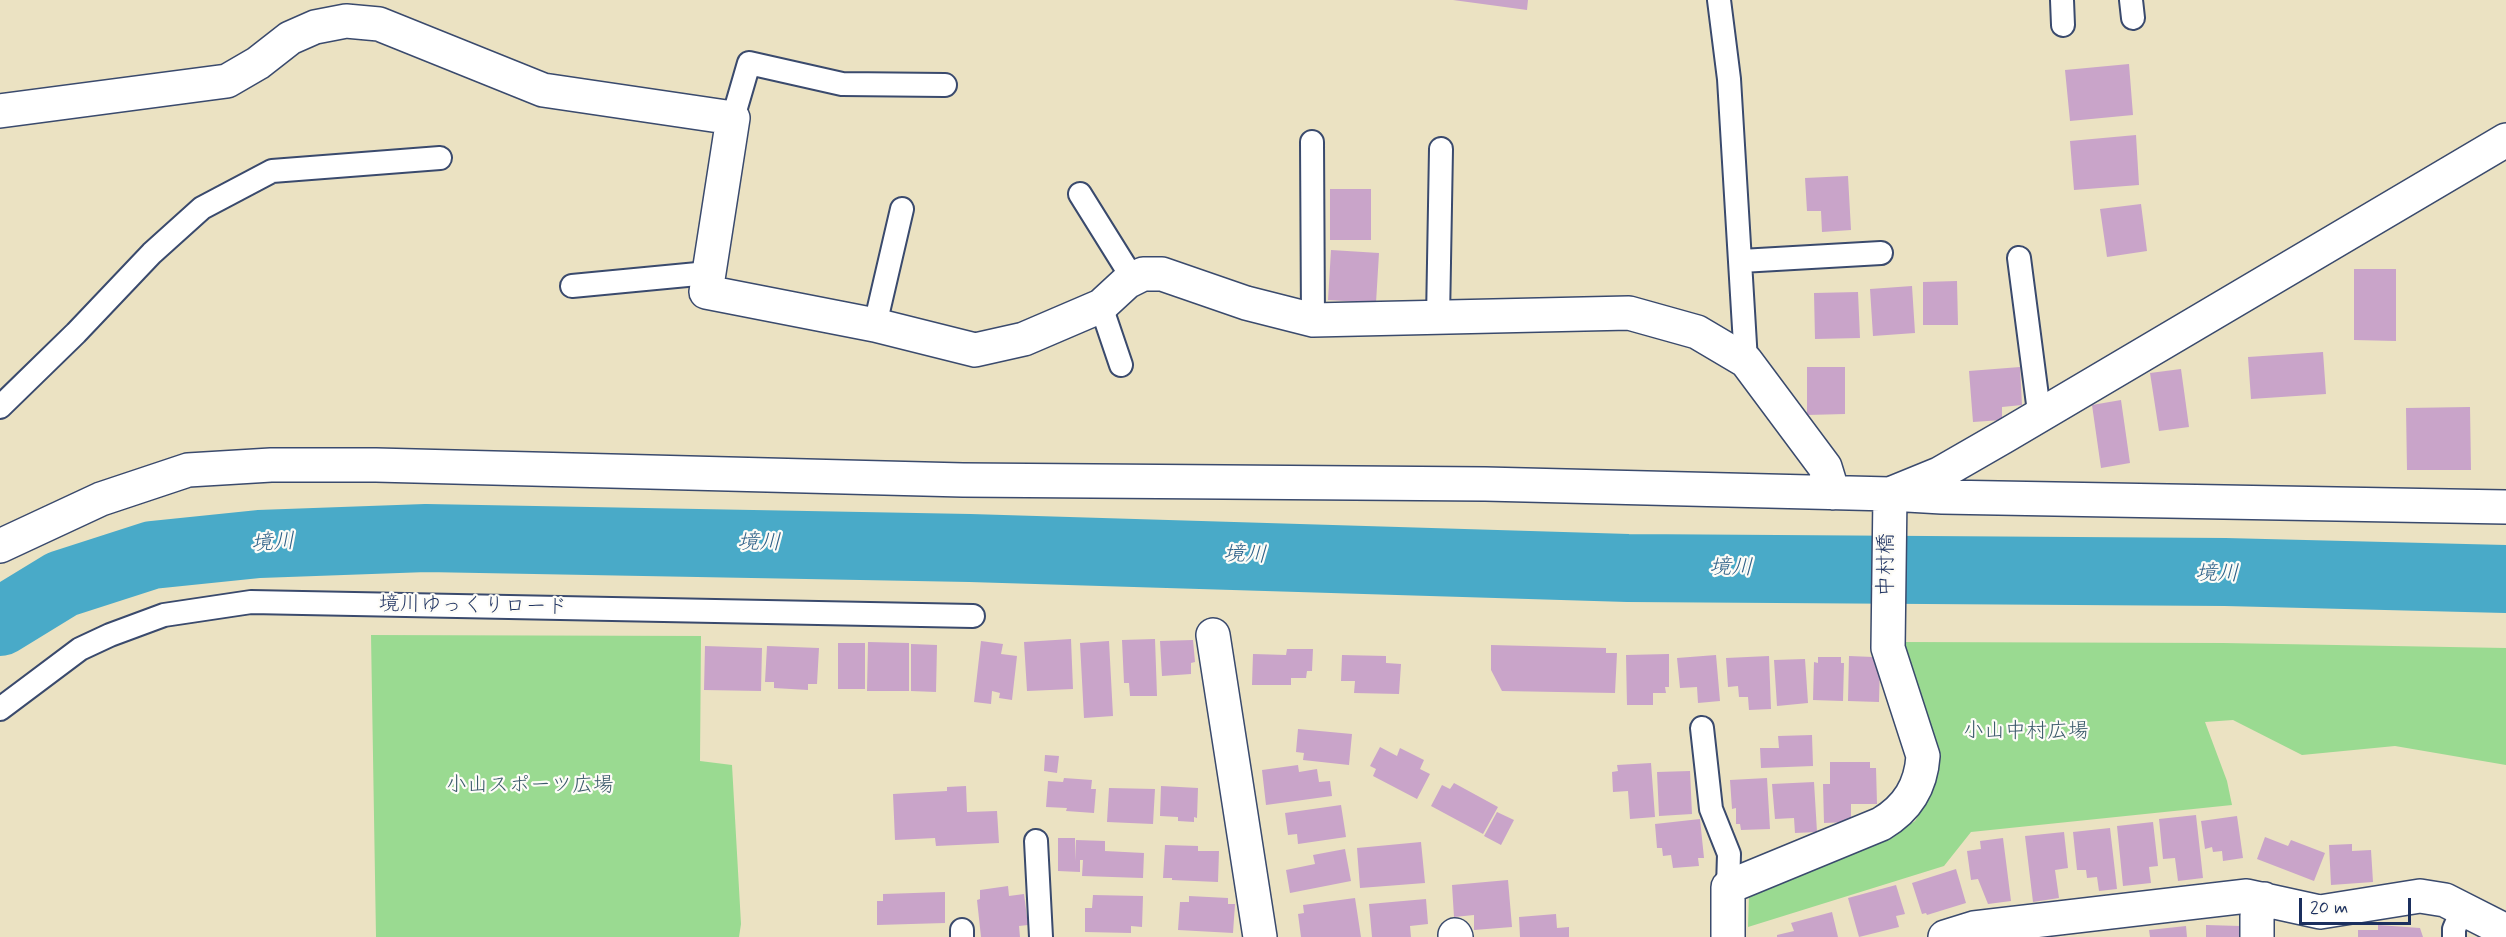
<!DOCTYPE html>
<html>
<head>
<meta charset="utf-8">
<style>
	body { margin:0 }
	#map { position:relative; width:2506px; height:937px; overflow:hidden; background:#ebe2c2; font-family:Mynerve,sans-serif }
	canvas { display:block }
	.scale { position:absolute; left:2299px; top:898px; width:112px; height:27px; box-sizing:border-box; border:3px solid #1b2f5e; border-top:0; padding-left:8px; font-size:18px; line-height:21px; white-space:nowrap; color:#1b2f5e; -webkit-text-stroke:4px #fdfcf7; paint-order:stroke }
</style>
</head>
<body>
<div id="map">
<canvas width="2506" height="937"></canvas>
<div class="scale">20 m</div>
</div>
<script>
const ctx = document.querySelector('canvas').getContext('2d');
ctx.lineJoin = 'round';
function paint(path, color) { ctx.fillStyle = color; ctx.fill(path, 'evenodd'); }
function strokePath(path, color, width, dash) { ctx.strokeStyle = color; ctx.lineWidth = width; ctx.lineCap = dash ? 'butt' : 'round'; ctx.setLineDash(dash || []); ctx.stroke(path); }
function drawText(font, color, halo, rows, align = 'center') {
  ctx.font = font + ' Mynerve,"Klee One",sans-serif'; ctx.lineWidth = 4.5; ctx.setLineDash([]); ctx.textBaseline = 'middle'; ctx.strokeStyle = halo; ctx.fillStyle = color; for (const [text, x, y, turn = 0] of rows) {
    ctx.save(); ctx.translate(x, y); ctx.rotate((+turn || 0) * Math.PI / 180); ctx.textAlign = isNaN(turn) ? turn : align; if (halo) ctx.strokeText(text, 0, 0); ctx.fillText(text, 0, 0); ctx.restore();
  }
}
const green = new Path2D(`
	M371 635 701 636 700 761 732 765 741 924 739 937H376Z
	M1902 642 2223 643 2506 648V765L2395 746 2302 755 2233 720 2205 722 2227 781 2232 805 1971 832 1944 866 1748 927 1749 893 1896 833 1915 821 1934 789 1939 766 1903 659Z`);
const river = new Path2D(`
	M0 622 62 584 152 555 259 544 426 538 970 548 1628 568 2225 572 2506 579`);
const building = new Path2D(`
	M1453 0H1528L1527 10Z
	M2129 64 2133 115 2070 121 2065 70Z
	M2136 135 2139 185 2074 190 2070 141Z
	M1848 176 1851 230 1822 232 1821 211H1807L1805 178Z
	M1330 189H1371V240H1330Z
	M2141 204 2147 251 2107 257 2100 209Z
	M1331 250 1379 253 1376 303 1328 300Z
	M2354 269H2396V341L2354 340Z
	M1957 281 1958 325H1923V282Z
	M1912 286 1915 333 1873 336 1870 289Z
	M1858 292 1860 338 1815 339 1814 293Z
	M2323 352 2326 394 2251 399 2248 357Z
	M1807 367H1845V414L1807 415Z
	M2020 367 2022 405 2002 407V420L1973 422 1969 371Z
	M2181 369 2189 427 2159 431 2150 373Z
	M2121 400 2130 463 2101 468 2092 405Z
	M2470 407 2471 470H2407L2406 408Z
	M1071 639 1073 689 1027 691 1024 642Z
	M1155 639 1157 696H1130L1129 683H1124L1122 640Z
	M1193 640 1195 662 1191 663V674L1162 676 1160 641Z
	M981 641 1003 644 1001 654 1017 656 1012 700 999 698 1000 693 992 691 991 704 974 702Z
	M1109 641 1113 716 1084 718 1080 643Z
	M868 642 909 643V691H867Z
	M838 643H865V689H838Z
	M911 644 937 645 936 692 911 691Z
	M1491 645 1606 648V653H1617L1615 693 1502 691 1491 670Z
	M705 646 762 648 761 691 704 690Z
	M767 646 819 648 817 684H808V690L774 688V682H765Z
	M1287 649H1313L1312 671H1307L1306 678H1291V685H1252L1253 654 1286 655Z
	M1669 654V687H1665L1666 693H1653V705H1627L1626 655Z
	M1342 655 1386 656V663L1401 664 1399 694 1354 693 1355 681H1341Z
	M1716 655 1720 701 1698 703 1697 687 1680 688 1677 658Z
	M1769 656 1771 709 1749 710 1748 697H1739L1738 686 1728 687 1726 658Z
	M1849 656 1873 657 1880 664 1879 702 1848 701Z
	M1818 657H1841V663H1844L1843 701 1813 700 1814 662 1818 663Z
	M1805 659 1808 703 1777 706 1774 660Z
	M1298 729 1352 734 1349 765 1303 760 1304 753 1296 752Z
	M1812 735 1813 766 1761 768 1760 748H1779L1778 736Z
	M1380 747 1397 756 1400 748 1424 760 1420 769 1430 774 1417 799 1373 776 1376 769 1370 766Z
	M1045 755 1059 756 1057 773 1044 771Z
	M1830 762H1870V768H1876L1877 804H1851V822L1824 823 1823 784H1830Z
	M1651 763 1655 817 1630 819 1628 791 1613 792 1612 772 1618 771 1617 765Z
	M1298 765 1299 772 1317 769 1319 782 1330 781 1332 796 1266 805 1262 770Z
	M1690 771 1692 814 1659 816 1657 772Z
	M1064 778 1092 780 1091 789H1096L1094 813 1066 811 1067 808 1046 807 1048 781 1063 782Z
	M1767 778 1770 829 1741 830 1740 824H1736V808L1732 809 1730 780Z
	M1814 782 1817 832 1795 833 1794 818 1775 819 1772 784Z
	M1454 783 1498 807 1483 834 1431 806 1442 785 1450 789Z
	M966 786 967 812 997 811 999 843 936 846 935 838 895 840 893 794 947 791V787Z
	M1161 786 1198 788 1197 818 1194 817V822L1178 821V817L1160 816Z
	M1109 788 1155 789 1153 824 1107 822Z
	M1341 805 1346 837 1298 844 1297 834 1288 835 1285 813Z
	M1497 812 1514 820 1501 845 1484 836Z
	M2196 815 2203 878 2178 881 2175 858 2163 859 2159 819Z
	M2237 816 2243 858 2223 861 2222 851 2213 852 2212 847 2205 849 2201 821Z
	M1700 819 1704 858H1698L1699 866 1673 868 1671 855 1663 856 1662 848H1657L1655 824Z
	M2153 822 2158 866 2149 867 2151 883 2123 886 2117 826Z
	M2110 828 2117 889 2099 891 2097 877 2087 878 2086 870H2077L2073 832Z
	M2064 832 2068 868 2055 870 2059 898 2033 902 2025 836Z
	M2265 837 2288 846 2291 840 2325 853 2314 881 2257 859Z
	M1058 838H1075V861L1076 840 1105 841V851L1144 853 1143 878 1082 876 1083 860H1080V872L1058 871Z
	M2003 838 2011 901 1988 904 1978 879 1971 880 1967 851 1981 849 1980 841Z
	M1421 842 1425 883 1360 888 1357 848Z
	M2352 844V851L2371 850 2373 882 2331 885 2329 845Z
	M1165 845 1198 846V851H1219L1218 882 1172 880V878H1163Z
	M1345 849 1351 881 1290 893 1286 870 1315 864 1313 855Z
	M1956 869 1966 903 1927 915 1926 913 1922 914 1912 883Z
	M1508 880 1512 927 1474 930V915L1454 917 1452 885Z
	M1896 885 1905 914 1896 916 1899 927 1859 937 1848 898Z
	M1008 886 1009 896 1024 894 1028 925 1019 926 1020 937H981L977 900 980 899V890Z
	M945 892V923L877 925V901H883V894Z
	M1093 895 1143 896 1142 927 1131 926V933L1085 932V908H1092Z
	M1189 896 1228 898V904H1235L1233 933 1178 930 1180 902H1189Z
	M1355 898 1361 937H1301L1298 914 1304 913 1303 905Z
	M1426 899 1428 924 1410 926 1411 937H1372L1369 904Z
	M1832 912 1838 937H1777V935L1794 931 1791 923Z
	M1556 914 1557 928 1569 927V937H1520L1519 917Z
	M2206 925 2240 926V937H2206Z
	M2378 925 2420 928 2423 937H2358V930H2378Z
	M2186 926 2187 937H2150L2149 930Z`);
const service = new Path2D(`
	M1719 0 1729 79 1746 361
	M2062 0 2063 25
	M2131 0 2133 18
	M733 118 749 63 842 84 945 85
	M1312 142 1313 320
	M1080 194 1133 279
	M2019 258 2038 404 2045 412
	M1741 261 1881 253
	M572 286 708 273
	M1101 306 1121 365
	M1438 319 1441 149
	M875 325 902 209
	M0 407 76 333 152 253 202 208 272 171 440 158
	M0 709 80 649 110 635 164 615 251 602 973 616
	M1702 728 1711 809 1729 854 1728 887
	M1036 841 1041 937
	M962 930V937
	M2454 937V929L2463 908`);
const minor = new Path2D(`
	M0 111 227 81 258 63 290 38 315 27 346 21 379 24 543 90 733 118 706 292 875 325 975 350 1024 339 1101 306 1127 282 1143 274H1162L1246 303 1313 320 1629 313 1697 332 1746 361 1825 467 1833 493
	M0 546 101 499 188 470 271 465H376L963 480 1485 484 1890 494 1942 497 2506 507
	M1213 635 1260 937
	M1455 935 1456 937
	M1728 937V887L1881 824C1908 808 1921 786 1923 756L1888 648 1890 494 1939 474 2005 436 2506 140
	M1945 937 1974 928 2247 896 2320 912 2420 896 2445 900 2506 931
	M2257 937V916L2264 899`);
const streetNames = [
	["中村橋",1888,565,-90],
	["境川ゆっくりロード",473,607,1]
];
const parkNames = [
	["小山中村広場",2026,733],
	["小山スポーツ広場",530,787]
];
const waterNames = [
	["境川",273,544,-3],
	["境川",759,544,1],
	["境川",1245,556,2],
	["境川",1731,569,1],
	["境川",2217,575,1]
];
paint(green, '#9ada91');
strokePath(river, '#49aac8', 68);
paint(building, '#c9a4c9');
strokePath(service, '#3a4a6d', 26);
strokePath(minor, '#3a4a6d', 36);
strokePath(service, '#fff', 22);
strokePath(minor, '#fff', 33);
drawText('21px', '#1b2f5e', '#fdfcf7', streetNames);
drawText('21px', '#3b5a6b', '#fdfcf7', parkNames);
drawText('italic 22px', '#2d6088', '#fdfcf7', waterNames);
</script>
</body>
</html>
